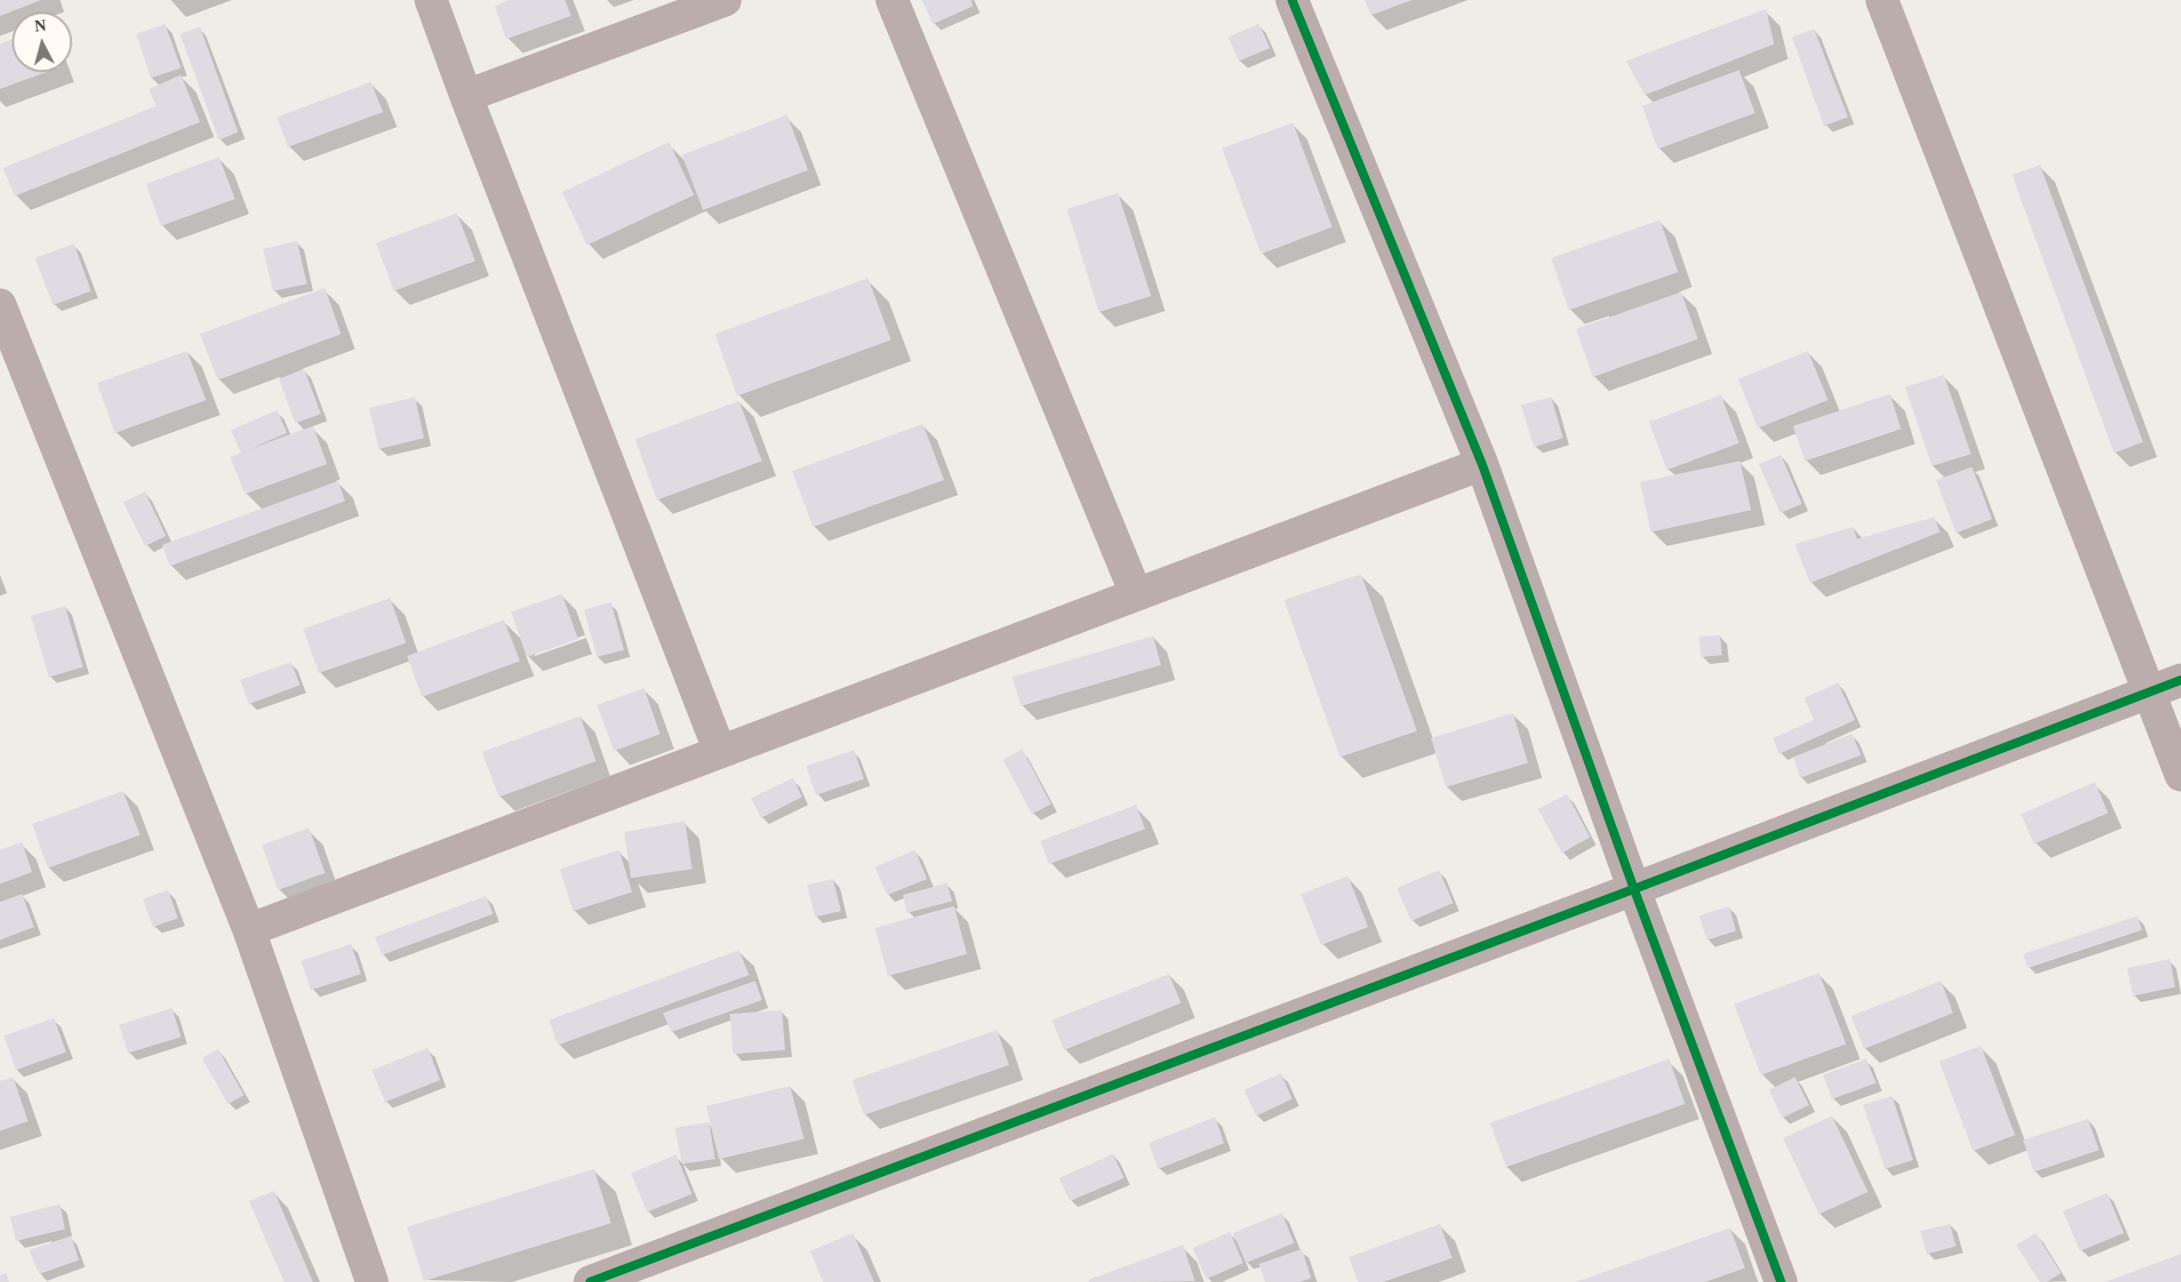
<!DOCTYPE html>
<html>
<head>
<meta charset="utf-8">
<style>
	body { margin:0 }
	#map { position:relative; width:2181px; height:1282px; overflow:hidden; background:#f0ece8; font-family:"Times New Roman",serif }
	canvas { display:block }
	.north { position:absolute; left:12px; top:12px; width:60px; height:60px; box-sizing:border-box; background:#fffaf5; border:2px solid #b2ada9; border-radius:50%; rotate:354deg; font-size:16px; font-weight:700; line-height:24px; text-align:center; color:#3e3a38 }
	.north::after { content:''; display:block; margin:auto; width:21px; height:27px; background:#7c7876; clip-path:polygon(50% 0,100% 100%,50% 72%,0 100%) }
</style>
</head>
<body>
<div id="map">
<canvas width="2181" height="1282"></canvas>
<div class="north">N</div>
</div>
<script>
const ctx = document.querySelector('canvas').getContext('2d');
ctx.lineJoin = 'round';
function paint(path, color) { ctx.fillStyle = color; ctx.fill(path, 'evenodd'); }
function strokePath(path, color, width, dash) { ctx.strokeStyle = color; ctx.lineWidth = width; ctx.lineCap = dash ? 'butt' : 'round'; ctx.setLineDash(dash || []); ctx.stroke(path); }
const shadow = new Path2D(`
	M0 0H60L64 12 31 24H24V27L0 36Z
	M171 0H232L186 17Z
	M514 0H573L585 31 523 53 508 38Z
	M607 0H634L614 7Z
	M923 0H974L980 13 941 30 934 23Z
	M1367 0H1468L1387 30 1372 15Z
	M1765 11 1780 26 1788 59 1744 77 1754 87 1769 128 1674 163 1659 148 1654 103 1646 95 1628 62Z
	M165 26 172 33 187 76 181 77 196 92 214 137 31 210 16 195 158 107 160 86 152 78 138 35Z
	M1259 26 1266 33 1276 56 1248 68 1240 61 1230 38Z
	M199 28 206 36 245 139 227 146 220 139Z
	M1814 30 1821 38 1854 124 1833 132 1826 125Z
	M24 37V60H60V44L74 82 6 107 0 101V46Z
	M371 84 386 99 397 127 304 161 289 146Z
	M786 117 801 132 821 185 719 224 706 211 603 259 589 244 668 144 686 162Z
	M1292 124 1307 139 1346 242 1277 268 1262 253Z
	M219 159 234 174 249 214 177 240 162 225Z
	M2040 167 2055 182 2157 457 2130 467 2115 452Z
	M1118 195 1133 210 1165 311 1115 327 1100 312Z
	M457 215 472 230 489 276 410 305 395 290Z
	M1660 222 1675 237 1692 287 1679 292 1696 308 1712 354 1609 391 1594 376 1610 318 1609 316 1585 324 1570 309Z
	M297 243 304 250 313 291 282 298 274 290Z
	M73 245 81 253 98 298 62 311 54 304Z
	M867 280 889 302 911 361 761 417 739 395Z
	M324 290 339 305 355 349 302 369 311 378 327 421 311 427 327 443 340 479 336 481 353 498 359 516 186 580 171 565 164 547 154 552 147 545 145 493 152 501 172 543 263 510 246 493 244 453 276 412 284 419 291 436 305 431 297 422 280 377 234 394 219 379Z
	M187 352 202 367 220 415 132 447 117 433 99 384Z
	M1807 352 1822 367 1840 412 1890 396 1905 411 1915 444 1821 475 1806 460 1797 433 1774 442 1759 427Z
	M1943 376 1958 391 1985 469 1975 472 1979 476 1998 526 1964 539 1957 532 1945 478 1933 466Z
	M1721 397 1736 412 1753 458 1740 463 1754 477 1765 525 1667 546 1652 531 1676 476 1668 469Z
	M1551 398 1558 406 1569 445 1543 453 1535 446Z
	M414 399 422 406 431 446 388 456 380 449Z
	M739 402 754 417 776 476 673 514 658 499Z
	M922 425 937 440 958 495 829 541 814 526Z
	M1781 456 1788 464 1808 511 1789 519 1782 512Z
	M1933 518 1948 533 1954 547 1826 597 1812 583 1797 545 1853 528 1863 539Z
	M0 575 7 593 0 596Z
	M1361 576 1383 597 1433 739 1513 715 1528 729 1542 778 1462 801 1447 787 1437 753 1363 778 1341 756Z
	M561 595 576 610 592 654 543 671 525 653 534 676 438 711 423 696 410 661 336 688 321 673 305 630 390 600 405 615 418 653 504 622 523 641ZM585 635 586 638 535 656V653Z
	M610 604 617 611 630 657 605 664 598 657Z
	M65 607 72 615 89 674 57 683 50 676Z
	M1153 637 1167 652 1175 680 1037 720 1022 705Z
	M1720 637 1727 644 1729 662 1710 664 1702 656Z
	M291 664 298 671 306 693 257 710 250 703Z
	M1838 684 1845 692 1861 727 1826 743 1827 745 1852 736 1859 743 1867 762 1808 784 1801 777 1794 757 1788 760 1781 753 1816 721Z
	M643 689 658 704 674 749 630 765 616 750 599 706Z
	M580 717 595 732 610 776 515 811 500 796Z
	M1021 751 1028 758 1057 812 1041 820 1033 813Z
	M853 752 860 759 870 786 825 802 818 794Z
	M792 780 800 787 808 805 769 824 762 817Z
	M2094 784 2109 799 2122 828 2051 858 2036 843 2023 814Z
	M123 792 138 807 154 850 64 882 49 868Z
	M1566 796 1574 803 1596 845 1570 860 1563 852 1540 810Z
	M1135 807 1150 822 1159 844 1066 878 1051 863 1042 842Z
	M684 823 699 838 706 883 648 893 638 883 646 907 589 925 574 910 618 851 631 864Z
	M308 830 323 845 338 888 294 904 279 889Z
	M21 844 36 859 46 887 22 896 29 903 41 935 0 949V852Z
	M915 852 922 859 934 888 947 885 954 892 958 908 955 909 968 922 981 969 905 990 890 975 915 918 909 912 905 898 895 902 888 894Z
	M1439 872 1446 879 1459 911 1420 927 1412 920Z
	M1348 878 1362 893 1382 942 1338 959 1323 944Z
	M833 880 840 888 847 918 823 923 816 916Z
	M168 892 175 899 185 926 162 933 154 926Z
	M486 898 493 905 499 922 390 962 383 954Z
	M1729 908 1736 915 1743 938 1715 947 1708 939Z
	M2137 918 2144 925 2148 937 2036 974 2029 967Z
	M350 946 358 953 367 981 320 997 313 989Z
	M739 952 754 966 768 1008 754 1013 781 1011 788 1019 792 1057 742 1061 735 1053 732 1020 679 1039 672 1031 669 1024 574 1059 559 1044Z
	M2169 961 2176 968 2181 994 2141 1002 2134 995Z
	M1169 975 1184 990 1195 1018 1080 1064 1065 1049Z
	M1819 975 1833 989 1860 1059 1798 1082 1802 1086 1815 1112 1790 1124 1783 1117 1776 1088 1763 1075 1736 1005Z
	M1940 982 1955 997 1967 1028 1880 1063 1865 1048Z
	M172 1010 179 1017 187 1044 137 1060 129 1052Z
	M53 1020 61 1027 73 1059 24 1077 17 1070Z
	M997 1032 1012 1047 1023 1080 880 1129 865 1114Z
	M1981 1048 1996 1063 2025 1141 2088 1120 2095 1128 2105 1157 2042 1178 2035 1171 2028 1150 1989 1165 1974 1150Z
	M427 1050 435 1057 446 1087 393 1108 386 1101Z
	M218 1051 225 1058 250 1102 236 1110 229 1103Z
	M1668 1061 1683 1076 1699 1119 1522 1182 1507 1167 1492 1124Z
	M1866 1061 1873 1068 1882 1091 1841 1106 1834 1099 1825 1076Z
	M1280 1075 1288 1082 1299 1106 1264 1122 1257 1115Z
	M12 1078 27 1093 42 1136 0 1150V1083Z
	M790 1087 805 1102 818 1154 736 1173 720 1157 721 1166 690 1171 683 1164 708 1123 713 1129Z
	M1891 1097 1899 1104 1919 1167 1893 1176 1886 1168Z
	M1832 1117 1847 1132 1882 1207 1835 1228 1820 1214Z
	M1214 1119 1222 1126 1231 1151 1167 1175 1159 1168Z
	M1113 1155 1120 1163 1130 1185 1078 1207 1071 1200Z
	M676 1157 683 1164 698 1201 655 1218 648 1211Z
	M594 1171 616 1192 632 1245 512 1282 425 1280Z
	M274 1193 288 1208 320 1282H286Z
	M2107 1195 2114 1202 2130 1240 2089 1257 2081 1250Z
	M59 1206 67 1213 72 1236 70 1237 77 1245 85 1267 47 1281 40 1273 52 1241 25 1248 18 1240Z
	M1282 1215 1289 1222 1301 1252 1309 1258 1317 1282H1267L1261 1267 1254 1269 1245 1260 1249 1270 1222 1282H1212L1208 1278 1230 1234 1239 1243Z
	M1950 1225 1957 1232 1963 1253 1935 1260 1928 1253Z
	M1440 1226 1455 1241 1466 1272 1439 1282H1359Z
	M1730 1229 1745 1244 1758 1282H1579Z
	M852 1235 867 1250 881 1282H825Z
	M2036 1235 2043 1242 2067 1281 2041 1282Z
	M1182 1247 1197 1262 1204 1282 1090 1281Z`);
const building = new Path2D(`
	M0 0H41L0 16Z
	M509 0H565L571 16 506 39 495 6Z
	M922 0H971L973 6 933 24Z
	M1365 0H1412L1371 15Z
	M1766 9 1774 44 1645 95 1626 61Z
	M165 24 181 68 151 78 136 34Z
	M1259 24 1270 48 1239 61 1228 37Z
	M200 27 238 132 219 140 180 34Z
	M1814 29 1848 117 1824 126 1792 37Z
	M24 35V60H58L60 67 0 89V44Z
	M1739 70 1755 113 1658 149 1642 106Z
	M181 75 200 122 15 196 3 168 156 106 149 89Z
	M371 82 383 112 288 147 277 117Z
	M787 115 808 170 703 210 682 155Z
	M1293 123 1332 227 1261 254 1222 148Z
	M669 142 694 195 587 245 562 192Z
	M219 157 235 199 161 226 146 184Z
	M2040 165 2143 442 2114 453 2012 175Z
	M1118 193 1151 296 1099 312 1067 209Z
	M457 213 475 261 394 291 376 243Z
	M1660 220 1678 272 1569 310 1551 258Z
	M297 241 307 284 273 291 263 249Z
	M74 244 91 291 53 305 35 258Z
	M868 278 891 340 737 396 715 334Z
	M325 288 341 334 218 380 200 334Z
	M1681 292 1698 339 1593 377 1576 329Z
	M187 351 206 400 115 433 97 383Z
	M1808 351 1828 400 1758 428 1738 379Z
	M304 369 321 414 295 423 279 379Z
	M1944 375 1971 454 1932 466 1905 387Z
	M1890 394 1901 429 1805 461 1793 426Z
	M1721 395 1739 443 1667 470 1649 422Z
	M415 397 424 438 379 449 369 408Z
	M1551 397 1563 438 1534 447 1521 405Z
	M739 401 762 461 657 500 635 439Z
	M277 410 287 433 247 450 313 426 327 464 245 494 230 457 241 453 231 430Z
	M923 424 944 480 813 527 792 471Z
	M1781 455 1802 504 1780 513 1759 464Z
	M1740 461 1751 510 1651 532 1640 482Z
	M1972 467 1992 519 1956 533 1936 480Z
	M338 481 345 501 170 566 162 545Z
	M145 492 166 536 145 546 123 502Z
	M1934 517 1940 532 1810 583 1795 544 1853 527 1857 539Z
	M1361 574 1417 731 1340 757 1284 600Z
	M562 594 578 639 527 657 511 612Z
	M390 598 406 643 319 673 303 629Z
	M611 602 624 650 597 657 584 610Z
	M65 606 83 667 49 677 31 616Z
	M504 620 520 661 422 697 407 656Z
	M1720 635 1722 655 1701 657 1699 637Z
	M1153 636 1161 665 1021 706 1012 677Z
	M291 662 300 685 249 704 240 680Z
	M1838 683 1855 720 1779 754 1773 738 1814 720 1804 698Z
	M644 688 660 734 614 751 597 705Z
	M1513 713 1528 763 1446 787 1431 738Z
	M580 716 596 761 499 797 482 752Z
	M1852 734 1861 755 1800 778 1793 757Z
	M1022 749 1051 804 1032 814 1003 760Z
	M854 750 864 779 816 795 806 766Z
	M793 778 802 797 761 818 751 798Z
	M2095 782 2108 813 2034 844 2021 814Z
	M123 791 140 835 48 868 32 824Z
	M1567 794 1590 837 1562 853 1538 809Z
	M1136 805 1145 829 1049 864 1040 841Z
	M685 821 692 869 631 878 624 832Z
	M309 828 325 873 278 890 262 845Z
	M22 842 32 872 0 884V850Z
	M619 850 632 892 573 911 560 869Z
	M915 850 927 879 887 895 875 867Z
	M1439 870 1453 903 1411 921 1397 888Z
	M1348 876 1368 927 1321 945 1301 894Z
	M833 879 841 911 815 917 807 885Z
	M947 883 952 901 907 913 903 895Z
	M168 890 178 918 153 927 143 899Z
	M22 894 34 927 0 940V902Z
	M486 896 493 914 382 955 375 937Z
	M954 906 967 954 888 976 875 928Z
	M1729 906 1736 931 1707 940 1699 916Z
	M2137 916 2142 930 2028 968 2023 954Z
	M351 944 361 974 311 990 301 961Z
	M739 950 749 975 558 1045 549 1020Z
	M2170 959 2175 987 2133 996 2127 968Z
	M1819 973 1846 1044 1761 1075 1734 1004Z
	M1169 974 1181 1003 1064 1050 1052 1020Z
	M755 981 762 1000 671 1032 663 1013Z
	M1941 981 1953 1013 1864 1049 1851 1016Z
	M172 1008 181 1037 128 1053 119 1025Z
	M782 1010 785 1050 733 1054 730 1014Z
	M54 1018 66 1052 16 1070 4 1036Z
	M997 1030 1009 1065 864 1115 852 1080Z
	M1981 1046 2015 1135 1973 1151 1939 1061Z
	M428 1048 440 1080 385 1102 372 1070Z
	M218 1049 244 1095 228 1104 202 1058Z
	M1669 1059 1685 1104 1506 1167 1490 1123Z
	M1866 1059 1876 1083 1832 1099 1823 1075Z
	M1281 1073 1292 1099 1256 1116 1244 1090Z
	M13 1077 28 1121 0 1131V1081Z
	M1795 1077 1809 1105 1782 1118 1769 1090Z
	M790 1086 804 1139 719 1159 706 1106Z
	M1892 1096 1913 1160 1885 1169 1863 1105Z
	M1832 1116 1868 1192 1819 1214 1783 1138Z
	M1215 1117 1224 1143 1158 1169 1149 1143Z
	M2088 1119 2099 1150 2034 1172 2023 1140Z
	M709 1122 715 1159 682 1164 675 1128Z
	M1113 1154 1124 1178 1070 1201 1059 1178Z
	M676 1155 692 1194 647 1212 631 1173Z
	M594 1169 611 1223 424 1281 407 1227Z
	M274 1191 313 1282H284L249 1201Z
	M2107 1193 2124 1233 2080 1251 2063 1211Z
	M60 1204 65 1229 16 1241 10 1217Z
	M1282 1213 1294 1243 1246 1263 1233 1233Z
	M1440 1224 1452 1258 1383 1282H1358L1349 1257Z
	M1950 1224 1956 1246 1927 1254 1920 1231Z
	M1730 1228 1745 1268 1705 1282H1576Z
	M1230 1232 1243 1263 1206 1279 1193 1248Z
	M853 1233 874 1282H823L810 1251Z
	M2036 1233 2061 1273 2047 1282H2040L2016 1245Z
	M71 1236 79 1260 39 1274 29 1250Z
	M1183 1245 1195 1281 1089 1282 1088 1280Z
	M1302 1249 1311 1278 1300 1282H1265L1259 1264Z
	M2181 1254V1282H2105Z
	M6 1273 9 1282H0V1275Z`);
const minor = new Path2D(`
	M431 0 466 96 720 752
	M892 0 1136 594
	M1292 0 1482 464 1634 889 1781 1282
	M1882 0 2181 775
	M466 96 725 0
	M0 305 249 930 372 1282
	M249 930 1482 464
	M590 1282 1634 889 2181 680`);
const cycleway = new Path2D(`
	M1292 0 1482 464 1634 889 1781 1282
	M590 1282 1634 889 2181 680`);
paint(shadow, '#0003');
paint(building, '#dfdbe2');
strokePath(minor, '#baadac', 33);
strokePath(cycleway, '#00873e', 9);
</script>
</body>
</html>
